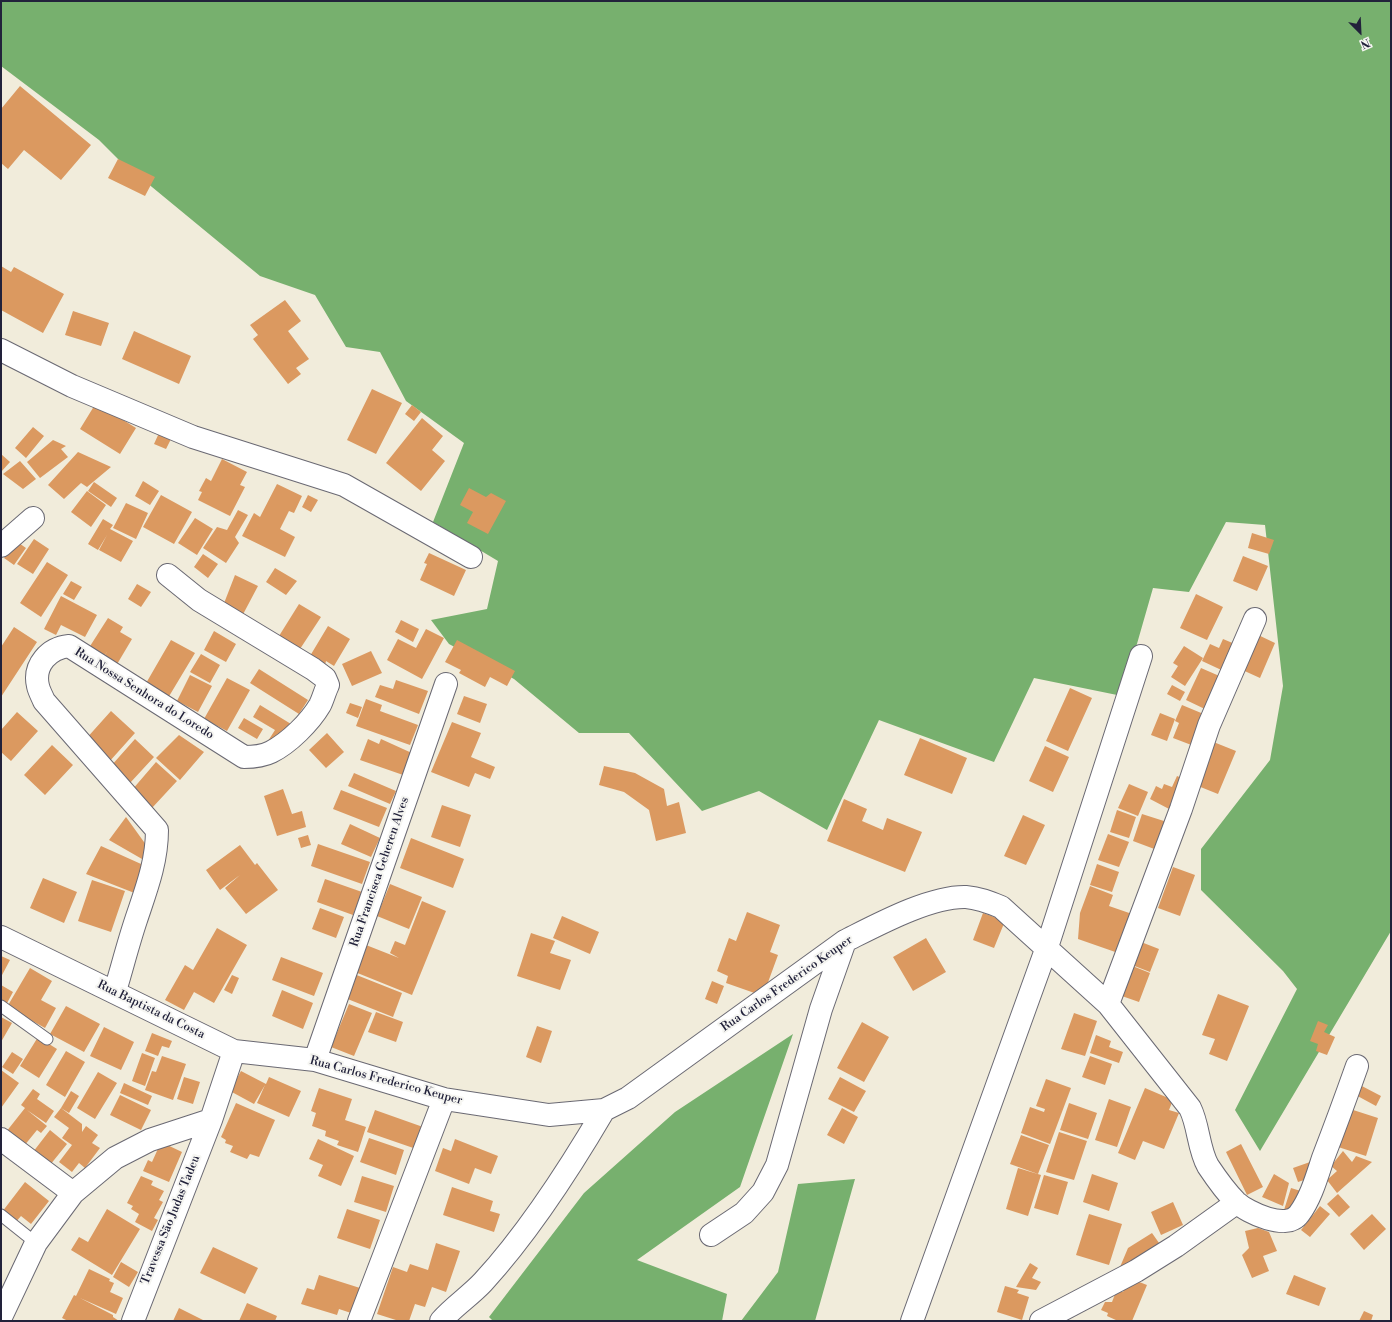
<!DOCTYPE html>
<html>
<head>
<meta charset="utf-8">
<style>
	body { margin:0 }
	#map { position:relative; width:1392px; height:1322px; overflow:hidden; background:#f1ecdb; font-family:"Libre Bodoni",serif }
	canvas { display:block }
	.frame { position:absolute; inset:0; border:2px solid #22223b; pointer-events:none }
	.north { position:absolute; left:1340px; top:12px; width:40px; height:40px; -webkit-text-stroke:3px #f6f6f2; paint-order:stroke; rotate:156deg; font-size:11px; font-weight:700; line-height:16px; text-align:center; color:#22223b }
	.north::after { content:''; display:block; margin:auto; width:14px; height:18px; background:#22223b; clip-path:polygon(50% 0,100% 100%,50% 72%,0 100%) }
</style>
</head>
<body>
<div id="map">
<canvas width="1392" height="1322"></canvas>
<div class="frame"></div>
<div class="north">N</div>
</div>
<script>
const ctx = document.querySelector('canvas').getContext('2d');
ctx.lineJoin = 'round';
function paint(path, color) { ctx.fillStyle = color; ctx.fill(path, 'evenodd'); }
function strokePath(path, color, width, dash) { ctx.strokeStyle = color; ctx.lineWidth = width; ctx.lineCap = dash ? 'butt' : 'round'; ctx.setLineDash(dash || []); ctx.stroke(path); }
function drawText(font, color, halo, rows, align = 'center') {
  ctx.font = font + ' "Libre Bodoni",serif'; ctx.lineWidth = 4; ctx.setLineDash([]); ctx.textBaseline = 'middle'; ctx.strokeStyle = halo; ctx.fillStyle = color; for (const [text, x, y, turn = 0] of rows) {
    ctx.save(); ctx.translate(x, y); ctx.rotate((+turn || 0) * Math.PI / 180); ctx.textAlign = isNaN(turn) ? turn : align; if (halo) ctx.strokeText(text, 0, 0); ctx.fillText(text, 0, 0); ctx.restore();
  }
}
const forest = new Path2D(`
	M1 1H1391V931L1260 1151 1235 1110 1297 989 1283 971 1201 890V849L1270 760 1283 686 1265 525 1226 522 1189 592 1153 588 1122 696 1034 678 994 762 879 720 827 830 759 791 702 811 629 733H579L514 679 449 644 431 620 487 609 498 561 433 522 464 443 406 401 380 352 346 347 315 295 260 276 118 159 99 140 1 66Z
	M793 1034 740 1187 637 1260 727 1294 722 1321H493L489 1317 584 1193 675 1112Z
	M855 1179 815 1321H741L778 1272 798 1184Z`);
const building = new Path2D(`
	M20 86 91 145 61 180 24 150 8 169 1 163V109Z
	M118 159 155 177 145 196 108 178Z
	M1 266 11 272 14 267 64 294 43 333 1 310Z
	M285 300 301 321 288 331 309 359 296 368 301 374 288 384 253 339 258 335 250 325Z
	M73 311 109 323 101 346 65 335Z
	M134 331 191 356 179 384 122 359Z
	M372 389 402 403 376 454 347 440Z
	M96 403 136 428 120 454 80 429Z
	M412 405 421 412 414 421 405 414Z
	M422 418 443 436 432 450 445 461 421 491 386 463Z
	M33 427 44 436 26 458 15 448Z
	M159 433 171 439 166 449 154 444Z
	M53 440 66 446 61 449 68 457 40 478 27 462Z
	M78 452 111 467 87 487 81 483 64 499 48 485Z
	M1 454 10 462 1 472Z
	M222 459 247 472 240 485 245 487 230 516 198 500 202 492 199 491 206 478 211 481Z
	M20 461 36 479 23 489 3 474Z
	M143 481 159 491 150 505 135 496Z
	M94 482 117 498 111 507 88 491Z
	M277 484 302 496 294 513 289 511 280 529 295 537 285 557 242 536 254 513 260 517Z
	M469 488 486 497 491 493 506 501 488 534 467 523 473 512 460 505Z
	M87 491 106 505 91 527 71 512Z
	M161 495 192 512 174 544 143 527Z
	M308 495 318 500 311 512 302 507Z
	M126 503 148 513 136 539 113 528Z
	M238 510 248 515 235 537 239 543 226 563 203 548 217 527 227 530Z
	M195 518 213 529 197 555 178 543Z
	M103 519 113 525 110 529 133 541 121 562 99 550 107 535 98 550 88 544Z
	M1252 533 1274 540 1269 554 1248 548Z
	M34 539 49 549 33 574 17 564Z
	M16 541 26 548 14 565 4 558Z
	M429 553 466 570 454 596 420 580 427 564 424 563Z
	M203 554 218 564 208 578 194 567Z
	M1243 556 1268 566 1257 591 1233 581Z
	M47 562 68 575 41 617 20 603Z
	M275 568 297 581 286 595 266 582Z
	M235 575 258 586 240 620 221 611Z
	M71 581 82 587 74 600 63 594Z
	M137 584 151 592 141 607 128 599Z
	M1196 594 1223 607 1207 640 1180 628Z
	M61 596 97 615 85 637 61 625 56 635 44 629Z
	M299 604 321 617 300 649 279 636Z
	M108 618 123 627 120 632 132 639 113 671 100 664 108 650 100 663 85 654Z
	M401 620 419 629 413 642 395 632Z
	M328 626 350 639 334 666 326 661 325 665 310 656Z
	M14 627 37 642 1 697V647Z
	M426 629 444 638 422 679 387 660 398 639 416 648Z
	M214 631 236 644 226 662 204 650Z
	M1254 633 1275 643 1260 678 1238 668Z
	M1223 639 1242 647 1230 674 1202 661 1210 644 1219 648Z
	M171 640 195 653 168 698 145 685Z
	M457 640 515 671 507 686 490 677 485 687 459 673 461 670 445 662Z
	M1184 646 1203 658 1185 686 1171 677 1178 666 1173 663Z
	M371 651 382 673 352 686 342 664Z
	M201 654 220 665 210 683 190 672Z
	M1201 668 1224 678 1209 711 1186 700Z
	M259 669 308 700 299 714 250 683Z
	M190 675 212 686 198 712 177 701Z
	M227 678 250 690 227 731 204 719Z
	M396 680 428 691 419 714 375 697 380 685 393 689Z
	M1172 685 1185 692 1180 701 1167 694Z
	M1070 688 1092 698 1068 751 1046 741Z
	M464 696 487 704 480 723 457 714Z
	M366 699 382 705 380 711 418 725 410 745 356 726Z
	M350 703 362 707 358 718 346 713Z
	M260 705 291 724 277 747 268 741 275 730 253 717Z
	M1182 705 1206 715 1194 746 1173 738 1179 723 1175 721Z
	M111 711 135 733 109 762 85 740Z
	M17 712 38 731 11 761 1 752V730Z
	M1160 713 1175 719 1167 741 1151 735Z
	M244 718 263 729 257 739 238 728Z
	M452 722 481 733 471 757 495 767 490 779 475 773 469 787 431 772Z
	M327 733 344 752 326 768 309 750Z
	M179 735 204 752 180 780 156 758Z
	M920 738 967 758 952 794 904 775Z
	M135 739 154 757 130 783 111 766Z
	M368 739 379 744 381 739 414 754 406 776 360 760Z
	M1211 741 1236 751 1218 794 1193 784Z
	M52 745 73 765 45 795 24 775Z
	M1045 746 1069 757 1053 792 1029 781Z
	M156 762 177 781 152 808 132 790Z
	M604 766 635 773 664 789 667 806 679 802 686 833 656 841 649 810 624 792 599 785Z
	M354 773 396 791 390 804 348 786Z
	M1177 776 1184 779 1171 810 1150 799 1156 786 1162 789 1164 784 1172 787Z
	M1129 784 1148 792 1138 816 1118 808Z
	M283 789 292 814 302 811 306 827 277 836 264 796Z
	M341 790 387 808 379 827 333 809Z
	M844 799 867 809 862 821 883 830 887 818 922 832 905 872 827 841Z
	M442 805 471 815 460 847 431 837Z
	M1117 810 1136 817 1129 838 1110 832Z
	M1142 814 1167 822 1157 850 1133 841Z
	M1023 815 1045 825 1026 865 1004 856Z
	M126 817 149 849 142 859 109 840Z
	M350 824 380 838 371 857 341 844Z
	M1108 834 1129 842 1119 867 1098 860Z
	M308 835 311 845 301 848 298 838Z
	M411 838 464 859 453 888 400 868Z
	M318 844 370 862 362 884 311 866Z
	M240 845 255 865 257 863 278 890 246 914 225 888 240 875 220 890 206 870Z
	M101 846 150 868 137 894 86 874Z
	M1097 864 1119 872 1112 892 1090 885Z
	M1173 867 1195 875 1180 916 1158 908Z
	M43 878 77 892 64 923 30 908Z
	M325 879 362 892 353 915 317 902Z
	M92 880 125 891 111 932 78 921Z
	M390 884 422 897 409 929 377 916Z
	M1090 886 1113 895 1109 906 1135 915 1121 954 1078 939 1080 913Z
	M422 901 446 911 412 995 355 972 366 945 399 958 390 953 395 941 405 945Z
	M320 908 344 917 336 938 312 929Z
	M747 912 780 925 770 952 778 955 763 996 726 983 728 976 717 971 729 938 736 941Z
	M983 913 1005 921 994 948 973 940Z
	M562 916 599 932 590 954 553 938Z
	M217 928 247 945 214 1003 194 992 184 1010 165 1000 185 965 193 970Z
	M531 933 555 941 550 953 571 960 560 990 517 976Z
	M926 938 946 972 913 991 893 957Z
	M1141 942 1159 949 1150 972 1132 965Z
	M1 956 10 960 1 977Z
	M281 957 323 973 314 996 272 980Z
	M1130 965 1150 973 1139 1002 1119 995Z
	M30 968 52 981 41 1000 56 1008 45 1028 7 1007Z
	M354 974 402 993 393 1017 345 998Z
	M232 975 239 978 232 994 224 990Z
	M712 981 724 986 717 1004 705 999Z
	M1 985 13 992 6 1005 1 1002Z
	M282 990 313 1003 303 1029 272 1016Z
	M1218 994 1249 1006 1227 1061 1209 1054 1215 1039 1202 1035Z
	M349 1004 372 1013 354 1056 331 1047Z
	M66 1006 100 1024 84 1052 50 1034Z
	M376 1012 403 1022 396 1042 368 1032Z
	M1074 1013 1097 1021 1085 1056 1061 1049Z
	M1 1017 12 1023 1 1042Z
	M1318 1021 1328 1025 1324 1032 1335 1037 1327 1055 1316 1051 1318 1044 1310 1041Z
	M862 1022 889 1037 864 1082 837 1068Z
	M537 1026 552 1031 541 1063 526 1057Z
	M104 1027 134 1042 121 1070 90 1056Z
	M152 1033 172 1041 169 1048 162 1046 158 1056 145 1051Z
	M1096 1035 1111 1041 1109 1047 1123 1052 1119 1063 1090 1053Z
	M38 1037 57 1049 39 1078 20 1066Z
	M66 1051 85 1062 65 1097 46 1085Z
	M12 1052 23 1059 13 1074 2 1067Z
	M142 1053 155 1058 145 1086 132 1081Z
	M162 1056 186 1064 173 1100 145 1090 152 1071 156 1072Z
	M1090 1056 1112 1064 1105 1085 1082 1077Z
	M1 1070 19 1083 1 1108Z
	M241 1071 266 1084 269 1077 301 1091 289 1117 257 1103 265 1085 254 1104 230 1091Z
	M98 1072 117 1083 95 1119 77 1108Z
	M184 1077 200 1082 193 1104 177 1099Z
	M840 1077 866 1091 854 1112 828 1099Z
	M1046 1079 1071 1088 1050 1144 1021 1133 1030 1107 1044 1112 1045 1109 1036 1106Z
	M124 1083 152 1096 148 1105 120 1093Z
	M1358 1084 1381 1096 1376 1106 1352 1093Z
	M319 1088 352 1099 345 1120 366 1127 358 1152 337 1145 339 1141 325 1136 326 1131 312 1126 316 1113 311 1111Z
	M1145 1088 1173 1100 1169 1110 1179 1113 1164 1149 1143 1141 1135 1160 1118 1153Z
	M33 1089 40 1094 37 1099 54 1111 46 1123 27 1110 47 1126 41 1133 37 1130 24 1146 6 1132 25 1108 21 1105Z
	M71 1091 79 1096 69 1113 61 1108Z
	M120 1095 151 1110 141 1130 110 1115Z
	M1109 1099 1131 1107 1117 1147 1095 1140Z
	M236 1103 275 1120 259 1157 250 1154 247 1159 230 1152 233 1146 225 1143 226 1140 221 1137Z
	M1069 1103 1097 1113 1088 1139 1060 1130Z
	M61 1108 82 1124V1132L86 1126 98 1135 92 1143 100 1148 85 1168 79 1163 72 1172 59 1162 72 1145 62 1138 69 1128 54 1117Z
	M842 1108 858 1117 844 1144 827 1135Z
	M1347 1108 1378 1118 1366 1156 1335 1146Z
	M375 1110 423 1127 422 1151 367 1132Z
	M50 1130 67 1144 50 1165 33 1152Z
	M1059 1132 1087 1141 1074 1180 1046 1172Z
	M1021 1135 1049 1145 1038 1174 1010 1164Z
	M369 1138 404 1150 396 1175 360 1162Z
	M318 1139 354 1156 341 1186 318 1176 323 1165 309 1159Z
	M455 1139 498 1156 491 1174 475 1168 469 1184 435 1171 443 1148 451 1151Z
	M161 1142 182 1152 169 1182 143 1171 148 1160 152 1162Z
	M1241 1144 1263 1187 1247 1195 1226 1152Z
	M1343 1151 1352 1162 1356 1156 1372 1162 1337 1193 1327 1180 1337 1171 1331 1166Z
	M1310 1162V1178L1298 1182 1293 1168Z
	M1018 1168 1041 1175 1028 1216 1006 1209Z
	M1092 1174 1118 1183 1109 1211 1083 1202Z
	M1274 1174 1289 1183 1283 1206 1262 1197Z
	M1044 1175 1068 1182 1058 1215 1034 1208Z
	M141 1176 153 1181 151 1185 164 1191 159 1200 163 1202 154 1218 158 1220 152 1231 135 1222 139 1214 131 1209 133 1206 127 1203Z
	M362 1176 394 1186 386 1212 354 1202Z
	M25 1182 49 1201 31 1224 21 1216 15 1223 2 1212Z
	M452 1187 493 1201 490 1211 500 1214 494 1232 443 1215Z
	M1291 1188 1304 1192 1297 1213 1284 1210Z
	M1338 1194 1350 1207 1339 1217 1327 1204Z
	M1173 1202 1183 1225 1161 1235 1151 1212Z
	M1320 1206 1330 1214 1310 1237 1301 1230Z
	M107 1209 140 1229 112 1275 71 1250 79 1237 88 1242Z
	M347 1209 380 1220 370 1249 337 1238Z
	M1089 1214 1122 1224 1109 1265 1076 1255Z
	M1372 1214 1386 1229 1364 1250 1350 1234Z
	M1258 1228 1269 1232 1277 1251 1263 1256 1269 1271 1252 1278 1242 1255 1249 1248 1245 1231Z
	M1152 1233 1164 1250 1120 1267 1128 1248Z
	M436 1243 460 1251 446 1292 432 1287 425 1307 415 1304 409 1321H399L377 1314 393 1267 407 1272 410 1264 428 1270Z
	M213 1247 258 1268 245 1294 200 1273Z
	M121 1262 138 1272 129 1287 113 1277Z
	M1030 1263 1038 1268 1032 1278 1041 1282 1036 1290 1016 1287Z
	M89 1269 110 1279 109 1281 114 1283 110 1292 123 1298 116 1314 80 1298 113 1315V1317L119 1321H68L62 1318 74 1295 76 1296Z
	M319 1275 360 1288 351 1313 339 1309 337 1315 301 1304 307 1288 314 1290Z
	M1294 1275 1326 1288 1319 1306 1286 1294Z
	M1129 1278 1147 1285 1132 1321H1118L1107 1316 1108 1313 1101 1310 1105 1302H1112L1117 1289 1123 1292Z
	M1005 1286 1019 1290 1017 1293 1029 1297 1022 1320 997 1312Z
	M247 1303 277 1316 275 1321H239Z
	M179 1308 205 1321H173Z
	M1364 1311 1373 1315 1371 1321H1359Z`);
const service = new Path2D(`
	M1 1006 47 1039
	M1 1215 36 1243`);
const minor = new Path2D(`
	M1 350 72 386 193 437 344 485 471 557
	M1 546 33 518
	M1 937 234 1051 315 1060 444 1099 549 1115 604 1110 628 1098 845 941C877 925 930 896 966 897 979 898 989 902 1001 907L1108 1004 1190 1108C1199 1126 1198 1148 1208 1166 1216 1178 1225 1191 1236 1202 1248 1213 1287 1231 1299 1214 1311 1198 1317 1176 1323 1158 1335 1127 1346 1097 1357 1066
	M115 991C122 968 128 944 136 920 146 890 157 862 157 830L44 701C42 696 39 691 38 686 33 665 49 648 69 646L244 757C253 757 263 756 271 752 289 743 310 722 320 705 323 699 325 691 328 685L325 678 313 669 199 600 168 575
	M1108 1004 1181 809 1209 725 1255 619
	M315 1060 446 684
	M1 1139 73 1193
	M711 1235 744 1213 763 1192 777 1165 821 1009 845 941
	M1 1317 36 1243 73 1193 115 1158 150 1140 211 1120
	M133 1321 211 1120 234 1051
	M359 1321 444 1099
	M441 1321C454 1306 470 1296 483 1282 529 1232 570 1168 604 1110
	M912 1321 1047 947 1141 656
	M1041 1321 1136 1271 1176 1246 1236 1203`);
const streetNames = [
	["Rua Nossa Senhora do Loredo",144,694,32],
	["Rua Francisca Geheren Alves",380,872,-71],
	["Rua Carlos Frederico Keuper",787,984,-35],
	["Rua Baptista da Costa",151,1010,26],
	["Rua Carlos Frederico Keuper",386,1081,15],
	["Travessa São Judas Tadeu",171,1220,-68]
];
paint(forest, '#77b06e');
paint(building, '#db9960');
strokePath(service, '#6a6973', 13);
strokePath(minor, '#6a6973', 24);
strokePath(service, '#fff', 11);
strokePath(minor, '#fff', 22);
drawText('12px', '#22223b', '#f6f6f2', streetNames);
</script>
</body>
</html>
